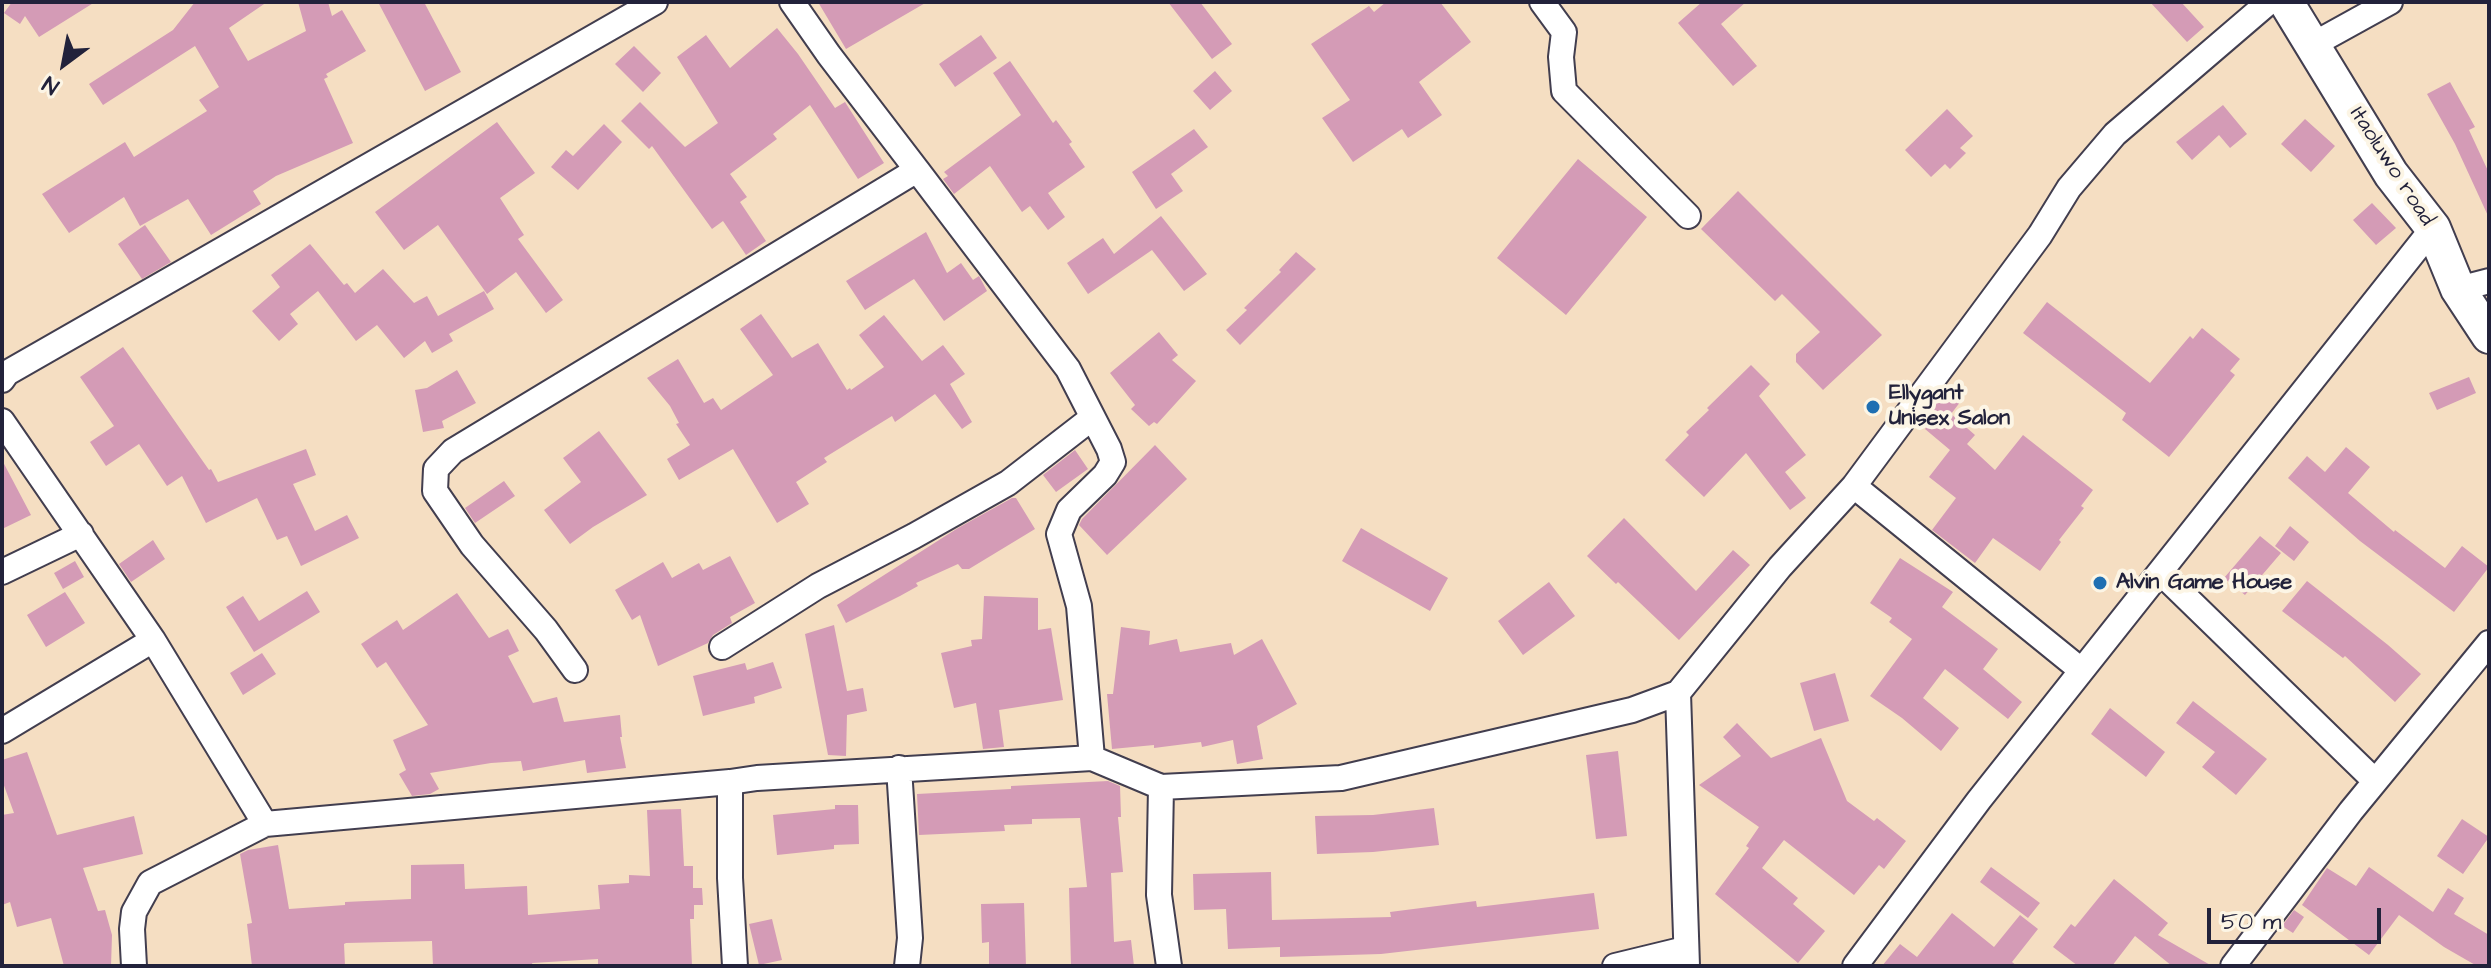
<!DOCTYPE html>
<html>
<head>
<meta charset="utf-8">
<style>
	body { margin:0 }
	#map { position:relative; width:2491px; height:968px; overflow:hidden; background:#f5dec2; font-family:"Architects Daughter",sans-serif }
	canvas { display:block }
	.frame { position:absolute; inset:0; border:4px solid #22223b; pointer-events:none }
	.north { position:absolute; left:24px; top:24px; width:80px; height:80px; -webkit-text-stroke:6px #fcf5e5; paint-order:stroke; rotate:212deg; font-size:22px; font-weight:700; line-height:32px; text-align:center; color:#22223b }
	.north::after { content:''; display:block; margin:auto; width:28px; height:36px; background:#22223b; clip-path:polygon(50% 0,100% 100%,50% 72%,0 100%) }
	.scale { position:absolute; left:2207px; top:908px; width:174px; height:36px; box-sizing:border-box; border:4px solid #22223b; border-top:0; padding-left:10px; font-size:24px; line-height:28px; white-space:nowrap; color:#22223b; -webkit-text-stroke:6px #fcf5e5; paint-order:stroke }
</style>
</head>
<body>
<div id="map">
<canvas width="2491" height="968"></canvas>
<div class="frame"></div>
<div class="north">N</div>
<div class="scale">50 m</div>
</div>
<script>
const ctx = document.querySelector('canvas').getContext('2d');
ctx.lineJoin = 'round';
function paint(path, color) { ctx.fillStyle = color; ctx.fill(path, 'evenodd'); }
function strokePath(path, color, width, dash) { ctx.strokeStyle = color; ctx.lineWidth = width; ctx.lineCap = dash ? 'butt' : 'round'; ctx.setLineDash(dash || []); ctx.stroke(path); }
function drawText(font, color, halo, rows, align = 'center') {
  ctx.font = font + ' "Architects Daughter",sans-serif'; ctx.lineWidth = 8; ctx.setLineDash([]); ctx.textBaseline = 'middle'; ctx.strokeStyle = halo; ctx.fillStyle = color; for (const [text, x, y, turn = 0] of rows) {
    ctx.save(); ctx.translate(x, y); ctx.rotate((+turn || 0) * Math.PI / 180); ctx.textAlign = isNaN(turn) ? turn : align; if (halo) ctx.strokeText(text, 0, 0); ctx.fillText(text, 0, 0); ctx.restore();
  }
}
const building = new Path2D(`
	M12 2H95L39 37 25 16 20 24 4 13Z
	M195 2H267L229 28 248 61 306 31 298 2H328L332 16 342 10 366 51 326 74 328 77 324 79 353 143 276 176 253 191 261 204 211 235 188 199 140 226 124 197 69 233 42 194 125 142 134 157 207 111 199 100 219 87 195 46 103 105 89 84 173 30Z
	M378 2H424L461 72 425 91Z
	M818 2H927L846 49Z
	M1168 2H1200L1232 44 1212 59Z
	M1386 2H1440L1471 42 1419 82 1442 115 1408 138 1402 129 1353 162 1322 118 1350 100 1311 44 1369 6 1374 12Z
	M1702 2H1746L1721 24 1757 66 1733 86 1678 23Z
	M2150 2H2181L2204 27 2187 42Z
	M777 28 798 54 835 108 845 102 884 163 858 179 810 105 773 134 777 139 730 174 747 197 740 202 766 241 746 255 723 221 712 229 652 146 649 149 621 121 640 102 685 147 718 123 677 57 706 35 730 68Z
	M981 35 997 58 955 87 939 64Z
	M634 46 661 73 643 92 615 64Z
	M1010 61 1053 123 1056 120 1072 142 1069 144 1085 167 1048 193 1065 217 1048 230 1030 206 1022 212 990 166 954 194 943 179 948 176 944 172 1021 115 993 73Z
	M1215 71 1232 91 1210 110 1193 91Z
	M2450 82 2475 127 2469 130 2489 173V218L2455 144 2427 94Z
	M2223 105 2247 134 2230 148 2219 135 2192 160 2176 142Z
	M1947 109 1973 136 1960 148 1966 153 1950 169 1945 164 1931 177 1905 150Z
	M2305 119 2335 146 2311 172 2281 144Z
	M497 122 535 173 500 198 524 235 518 239 563 300 546 313 516 272 487 294 438 225 404 250 375 212Z
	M604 124 622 142 578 190 551 167 566 150 573 156Z
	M1194 129 1208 147 1171 174 1183 191 1156 209 1132 172Z
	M1578 159 1647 217 1566 315 1497 258Z
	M1738 191 1882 335 1823 390 1796 362V354L1820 332 1782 294 1775 301 1701 229Z
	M2372 203 2396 228 2376 245 2353 220Z
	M1161 216 1207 274 1184 291 1152 250 1088 294 1067 263 1103 238 1114 254Z
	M145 225 171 262 142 279 118 244Z
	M926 232 947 273 961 263 973 280 979 276 987 291 944 321 914 279 865 310 846 281Z
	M310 244 344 285 347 283 355 293 383 269 414 303 427 296 438 316 484 291 494 309 449 334 453 341 432 353 425 341 404 358 377 325 356 341 318 291 290 314 298 324 279 341 252 311 280 287 271 275Z
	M1296 252 1316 269 1240 345 1226 330 1247 310 1244 308 1281 272 1279 270Z
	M2047 302 2150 383 2190 336 2193 339 2202 328 2240 359 2230 371 2235 375 2169 457 2122 420 2126 413 2023 333Z
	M761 314 792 358 818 343 847 390 850 388 851 390 884 367 859 335 884 315 922 361 943 345 965 374 950 384 972 422 962 429 935 394 895 422 892 416 824 458 827 462 796 482 809 504 777 523 733 449 679 480 667 459 690 445 676 424 679 423 670 406 647 378 678 359 704 403 713 398 721 410 773 375 740 329Z
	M1159 332 1178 355 1172 360 1196 381 1157 424 1154 422 1149 426 1131 409 1135 405 1110 373Z
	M123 347 209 470 211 469 218 482 306 449 316 475 293 484 315 531 347 515 359 538 301 566 287 536 277 540 257 498 206 523 182 476 167 486 139 444 106 466 90 442 114 426 80 377Z
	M1751 365 1770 384 1759 396 1806 455 1785 472 1806 498 1790 510 1746 453 1704 497 1665 460 1689 435 1686 432 1709 410 1707 408Z
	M457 370 476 403 442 421 444 428 423 432 415 390 427 388Z
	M2469 377 2476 393 2437 410 2429 393Z
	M1950 386 1964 397 1951 414 1975 435 1967 444 1995 470 2023 435 2093 490 2081 506 2084 508 2059 540 2061 542 2040 571 1993 538 1975 563 1932 530 1956 498 1929 477 1950 450 1925 429 1938 413 1932 409Z
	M599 431 647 495 593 527 570 544 544 510 581 482 563 458Z
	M1155 445 1187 479 1107 555 1079 525 1082 519Z
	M2346 447 2370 467 2348 493 2394 532 2395 530 2445 568 2462 546 2489 567 2454 612 2360 541 2288 478 2307 456 2325 472Z
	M1075 450 1088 469 1056 492 1043 475Z
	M2 460 31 515 2 529Z
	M504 481 515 496 475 523 465 508Z
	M1012 498H1016L1035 529 969 569H962L958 564 916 583 918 586 900 596 846 623 837 605 958 528Z
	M1624 518 1696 591 1733 550 1750 565 1679 640 1618 582 1616 584 1587 556Z
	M2290 526 2309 542 2294 561 2275 546Z
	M1361 528 1448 578 1430 611 1342 561Z
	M2260 536 2281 553 2245 595 2224 578Z
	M153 540 165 559 131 582 119 564Z
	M730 556 755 603 730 617 732 623 713 635 708 643 658 666 640 615 632 620 615 590 663 562 672 578 699 563 703 570Z
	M1900 558 1953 592 1942 607 1998 649 1983 669 2022 702 2008 719 1945 669 1923 698 1959 728 1941 751 1902 718 1870 696 1912 639 1889 622 1892 618 1870 603Z
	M75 561 84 577 63 589 54 573Z
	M2307 581 2388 645 2421 674 2395 702 2345 656 2343 658 2282 611Z
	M1549 582 1575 616 1523 655 1498 621Z
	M307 591 320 612 254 652 226 607 243 596 259 621Z
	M65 592 85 623 46 647 27 615Z
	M457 593 489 638 508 629 519 651 508 656 533 703 557 697 564 722 620 715 622 737H620L626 768 587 773 585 760 523 771 521 761 491 763 430 773 439 789 430 794 412 796 399 774 406 770 393 740 428 725 386 662 377 668 361 644 397 620 403 630Z
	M984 596 1038 598V630L1051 628 1063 700 999 710 1004 747 983 749 976 703 954 708 941 653 972 646 971 640 982 639Z
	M834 625 847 691 863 688 867 711 847 715 846 756 828 755 805 634Z
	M1121 627 1150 631 1149 645 1177 639 1180 652 1231 643 1234 655 1262 639 1297 704 1257 726 1263 759 1237 764 1233 740 1202 747 1201 742 1154 748V745L1112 749 1107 694H1113Z
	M262 653 276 674 243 695 230 673Z
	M773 662 782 688 754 697 755 703 703 716 693 676 745 663 747 670Z
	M1835 673 1849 721 1814 731 1800 683Z
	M2193 701 2267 759 2236 795 2202 767 2215 752 2176 723Z
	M2110 708 2165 752 2146 777 2091 734Z
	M1737 723 1771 758 1821 738 1847 801 1874 821 1877 818 1906 841 1884 869 1879 865 1854 895 1784 840 1762 868 1798 898 1793 904 1825 931 1798 963 1715 894 1749 848 1746 846 1759 827 1699 785 1741 756 1723 737Z
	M1618 751 1627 836 1596 839 1586 755Z
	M27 752 57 835 134 816 143 854 83 868 98 911 105 910 112 935 111 966H64L51 918 17 927 10 902 2 905V815L14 813 2 780V760Z
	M1108 781 1120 786 1121 817H1118L1123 872 1111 873 1114 942 1131 940 1134 966H1071L1069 888 1087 887 1080 818 1032 819V824L1004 825 1005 831 919 835 917 794 1011 789V786Z
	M835 805H858L859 844 834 845V849L777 855 773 815 835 809Z
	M1434 808 1439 845 1373 852 1317 854 1315 816 1373 815Z
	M681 809 684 866H693V888H702L703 905H694V919H690L692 966H598V959L532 963 533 966H433L432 941 346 943 344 944 345 966H252L247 924 252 923 240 854 248 850 278 845 289 909 345 905V902L411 899V865L464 864 465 889 527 886 528 915 600 909 598 885 629 883V875L650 876 647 810Z
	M2462 819 2489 837 2463 874 2437 856Z
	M1991 867 2040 903 2028 918 1980 882Z
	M2369 867 2433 912 2448 888 2464 898 2454 914 2489 935V966H2477L2444 947 2399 915 2369 955 2302 905 2327 868 2356 886Z
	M1271 872 1272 920 1391 917 1390 912 1476 901 1477 907 1594 893 1599 929 1381 954 1280 957V947L1228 949 1226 909 1194 910 1193 874Z
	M2114 879 2168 923 2158 935 2212 966H2172L2135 936 2112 966H2078L2053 947 2071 924 2075 927Z
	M1024 903 1026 966H989V942L982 943 981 904Z
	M2294 910 2304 917 2293 933 2282 926Z
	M1952 913 1994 947 2020 915 2038 929 2012 962 2017 966H1882L1900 944 1917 957Z
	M772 919 782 960 759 965 749 924Z`);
const street = new Path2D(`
	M1542 2 1564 32 1561 57 1564 91 1688 216
	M2314 44 2390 2
	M917 170 1068 369 1109 449 1113 462 1105 475 1069 510 1059 534 1079 606 1092 758
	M2458 289 2489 281
	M2 380 7 373 655 2
	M2 421 153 640 265 824 150 883 134 912 132 929 134 966
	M1854 486 2081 670
	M2 572 81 534
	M2160 572 2375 781
	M722 647 818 586 914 536 1008 483 1092 418
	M575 670 546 630 472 545 435 491 436 469 453 451 917 170 829 55 792 2
	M2 731 153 640
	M899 768 910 938 907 966
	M730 782V878L735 966
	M1161 787 1159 895 1169 966
	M265 824 730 782 757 778 1092 758 1161 787 1341 778 1632 710 1678 693
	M1615 966 1685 949
	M1687 966 1678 693 1780 567 1854 486 2040 235 2069 188 2115 134 2269 2
	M1855 966 1979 800 2433 228
	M2233 966 2351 811 2489 643`);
const secondary = new Path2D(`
	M2286 2 2391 174 2433 228 2458 289 2489 336`);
const markers = [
	[1873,407,8,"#1f6fb2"],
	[2100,583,8,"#1f6fb2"]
];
const streetNames = [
	["Itaoluwo road",2391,167,57]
];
const poiNames = [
	["Ellygant",1889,394],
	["Unisex Salon",1889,419],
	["Alvin Game House",2116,583]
];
paint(building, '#d49bb6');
strokePath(street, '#423e4f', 28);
strokePath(secondary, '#423e4f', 38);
strokePath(street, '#fff', 24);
strokePath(secondary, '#fff', 34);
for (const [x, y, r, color] of markers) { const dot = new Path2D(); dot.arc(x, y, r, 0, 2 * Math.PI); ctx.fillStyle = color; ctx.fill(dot); strokePath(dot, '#fcf5e5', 3); }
drawText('22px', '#22223b', '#fcf5e5', streetNames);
drawText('bold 22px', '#22223b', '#fcf5e5', poiNames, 'left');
</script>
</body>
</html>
